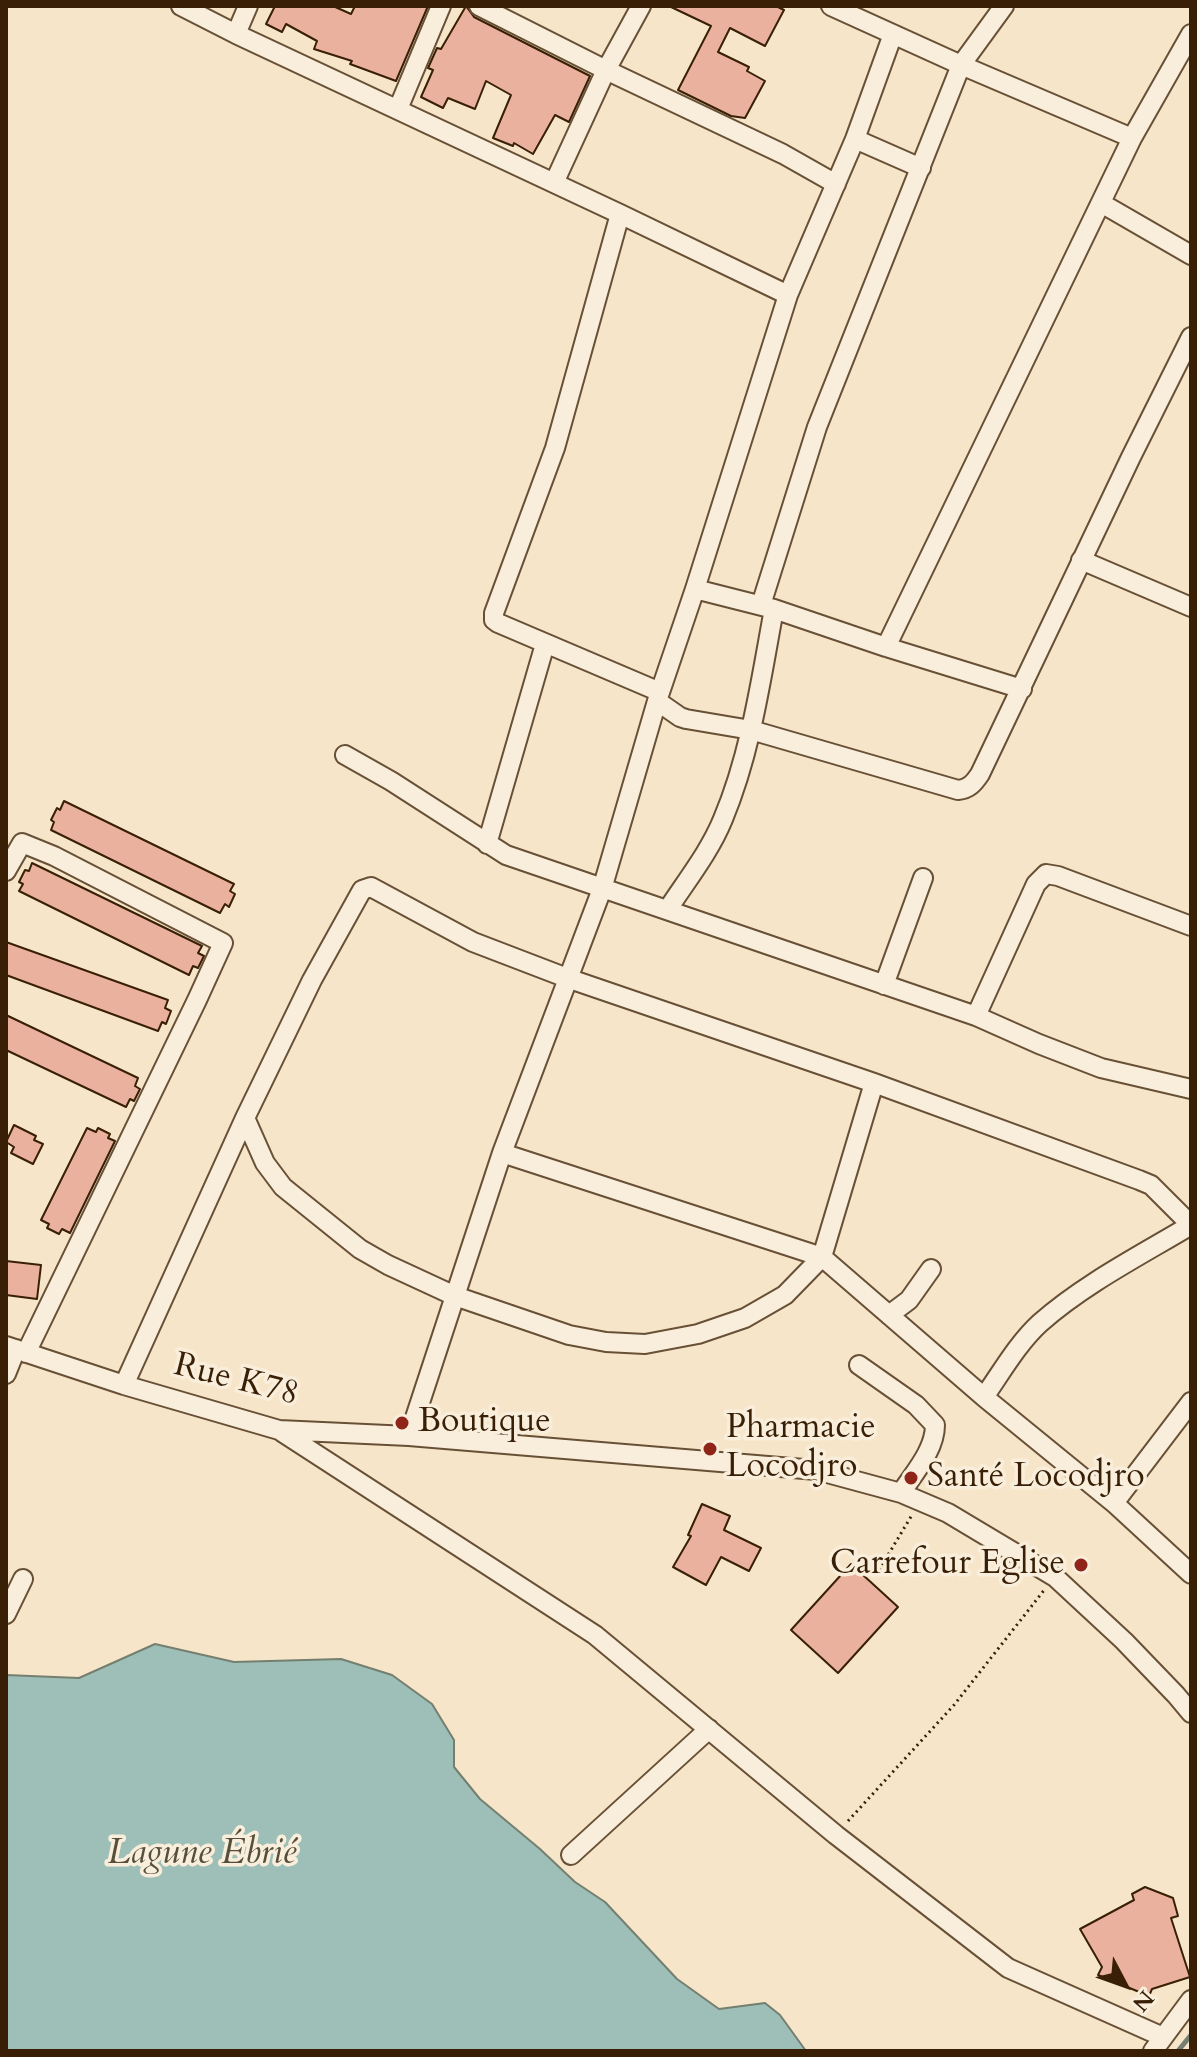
<!DOCTYPE html>
<html>
<head>
<meta charset="utf-8">
<style>
	body { margin:0 }
	#map { position:relative; width:1197px; height:2057px; overflow:hidden; background:#f6e5c8; font-family:Cardo,serif }
	canvas { display:block }
	.frame { position:absolute; inset:0; border:8px solid #381f05; pointer-events:none }
	.north { position:absolute; left:1085px; top:1945px; width:80px; height:80px; -webkit-text-stroke:6px #f9eedb; paint-order:stroke; rotate:131deg; font-size:22px; font-weight:700; line-height:32px; text-align:center; color:#381f05 }
	.north::after { content:''; display:block; margin:auto; width:28px; height:36px; background:#381f05; clip-path:polygon(50% 0,100% 100%,50% 72%,0 100%) }
</style>
</head>
<body>
<div id="map">
<canvas width="1197" height="2057"></canvas>
<div class="frame"></div>
<div class="north">N</div>
</div>
<script>
const ctx = document.querySelector('canvas').getContext('2d');
ctx.lineJoin = 'round';
function paint(path, color) { ctx.fillStyle = color; ctx.fill(path, 'evenodd'); }
function strokePath(path, color, width, dash) { ctx.strokeStyle = color; ctx.lineWidth = width; ctx.lineCap = dash ? 'butt' : 'round'; ctx.setLineDash(dash || []); ctx.stroke(path); }
function drawText(font, color, halo, rows, align = 'center') {
  ctx.font = font + ' Cardo,serif'; ctx.lineWidth = 7; ctx.setLineDash([]); ctx.textBaseline = 'middle'; ctx.strokeStyle = halo; ctx.fillStyle = color; for (const [text, x, y, turn = 0] of rows) {
    ctx.save(); ctx.translate(x, y); ctx.rotate((+turn || 0) * Math.PI / 180); ctx.textAlign = isNaN(turn) ? turn : align; if (halo) ctx.strokeText(text, 0, 0); ctx.fillText(text, 0, 0); ctx.restore();
  }
}
const water = new Path2D(`
	M155 1644 234 1662 341 1659 392 1675 432 1704 454 1740V1767L480 1799 540 1849 575 1882 605 1902 677 1979 719 2009 765 2003 780 2015 806 2051H6V1675L79 1678Z`);
const stream = new Path2D(`
	M1178 2051 1191 2035`);
const building = new Path2D(`
	M275 6H333L351 14 355 6H428L396 81 350 64 352 61 314 49 317 41 286 24 282 32 266 24Z
	M466 6 474 17 590 76 569 122 555 115 533 154 514 143 513 146 493 138 511 95 486 81 475 109 448 98 443 108 421 97 433 70 428 68 437 48 441 49Z
	M669 6H776L784 10 765 46 730 28 718 52 749 67 747 71 765 81 745 118 731 116 678 90 711 26Z
	M64 801 234 884 230 891 235 894 229 907 225 904 220 913 51 830 54 822 51 820 57 808 60 810Z
	M32 863 202 946 198 953 204 956 198 968 193 966 189 975 19 891 23 884 19 882 25 870 29 871Z
	M6 942 168 1000 165 1008 171 1011 166 1024 162 1022 158 1031 6 975Z
	M6 1015 138 1078 135 1086 140 1089 134 1101 130 1099 126 1107 6 1050Z
	M14 1125 36 1136 34 1140 43 1144 33 1164 11 1153 14 1147 6 1142Z
	M87 1128 96 1132 98 1128 110 1134 108 1138 115 1141 70 1233 62 1229 59 1234 47 1228 49 1224 41 1220Z
	M6 1261 41 1265 37 1299 6 1295Z
	M702 1504 730 1516 724 1530 761 1548 749 1571 721 1557 706 1585 673 1567 691 1536 688 1535Z
	M851 1564 898 1607 838 1673 791 1630Z
	M1145 1887 1173 1898 1178 1916 1171 1918 1190 1977 1152 1989 1149 1996 1098 1975 1102 1967 1080 1929 1134 1900 1132 1894Z`);
const path = new Path2D(`
	M879 1570 912 1515
	M848 1821 954 1705 1045 1589`);
const minor = new Path2D(`
	M181 6 236 34 620 214 788 295
	M479 6 606 70 783 154 836 184
	M831 6 961 65 1132 138
	M236 34 248 6
	M398 109 441 6
	M855 139 921 168
	M554 183 606 70 641 6
	M1101 203 1191 255
	M620 214 555 448 494 613V620L498 623 660 692
	M1081 560 1191 607
	M695 589 774 609 886 647 1022 689
	M761 605 817 427 961 65 1004 6
	M886 647 1132 138 1191 34
	M657 701 680 717 686 719 751 730 958 790C969 789 974 783 980 774L1131 457 1191 337
	M345 755 391 781 506 855 976 1016 1039 1044 1101 1068 1191 1089
	M487 844 545 644
	M6 871 22 843 54 856 223 943 197 1000 26 1353
	M668 909C687 880 710 851 723 819 751 752 761 679 774 609
	M884 985 923 878
	M976 1016 1036 884 1046 874 1058 876 1191 926
	M245 1118 265 1163 283 1187 360 1249 388 1265 455 1296 569 1335 606 1342 645 1344 698 1334 745 1318 785 1295 822 1257 874 1083
	M502 1153 822 1257 984 1397 1114 1503 1191 1574
	M889 1315 909 1300 931 1269
	M6 1346 124 1385 279 1430 409 1436 816 1470 901 1493 948 1513 1055 1577 1124 1641 1176 1695 1191 1713
	M859 1365 916 1405 935 1425C935 1450 914 1473 901 1493
	M6 1374 16 1349
	M124 1385 245 1118 312 980 362 890 371 887 473 942 567 978 874 1083 1139 1180 1151 1185 1191 1225C1141 1255 1084 1284 1040 1323 1018 1343 1001 1373 984 1397
	M282 1432 595 1635 836 1835 1008 1968 1163 2037
	M409 1436 502 1153 602 889 657 701 695 589 788 295 855 139 893 34
	M1114 1503 1191 1402
	M6 1614 23 1579
	M571 1855 709 1729
	M1153 2051 1191 2000`);
const markers = [
	[402,1423,8,"#8f2418"],
	[710,1449,8,"#8f2418"],
	[911,1478,8,"#8f2418"],
	[1081,1565,8,"#8f2418"]
];
const streetNames = [
	["Rue K78",236,1381,14]
];
const poiNames = [
	["Boutique",418,1423],
	["Pharmacie",726,1429],
	["Locodjro",726,1468],
	["Santé Locodjro",927,1478],
	["Carrefour Eglise",1065,1565,"right"]
];
const waterNames = [
	["Lagune Ébrié",202,1855]
];
paint(water, '#9dbfb8');
strokePath(water, '#757f70', 2);
strokePath(stream, '#757f70', 5);
paint(building, '#eab19e');
strokePath(building, '#381f05', 2);
strokePath(minor, '#685036', 22);
strokePath(path, '#381f05', 3, [2, 4]);
strokePath(minor, '#f9eedb', 18);
for (const [x, y, r, color] of markers) { const dot = new Path2D(); dot.arc(x, y, r, 0, 2 * Math.PI); ctx.fillStyle = color; ctx.fill(dot); strokePath(dot, '#f9eedb', 3); }
drawText('34px', '#381f05', '#f9eedb', streetNames);
drawText('34px', '#381f05', '#f9eedb', poiNames, 'left');
drawText('italic 36px', '#564f3b', '#f9eedb', waterNames);
</script>
</body>
</html>
